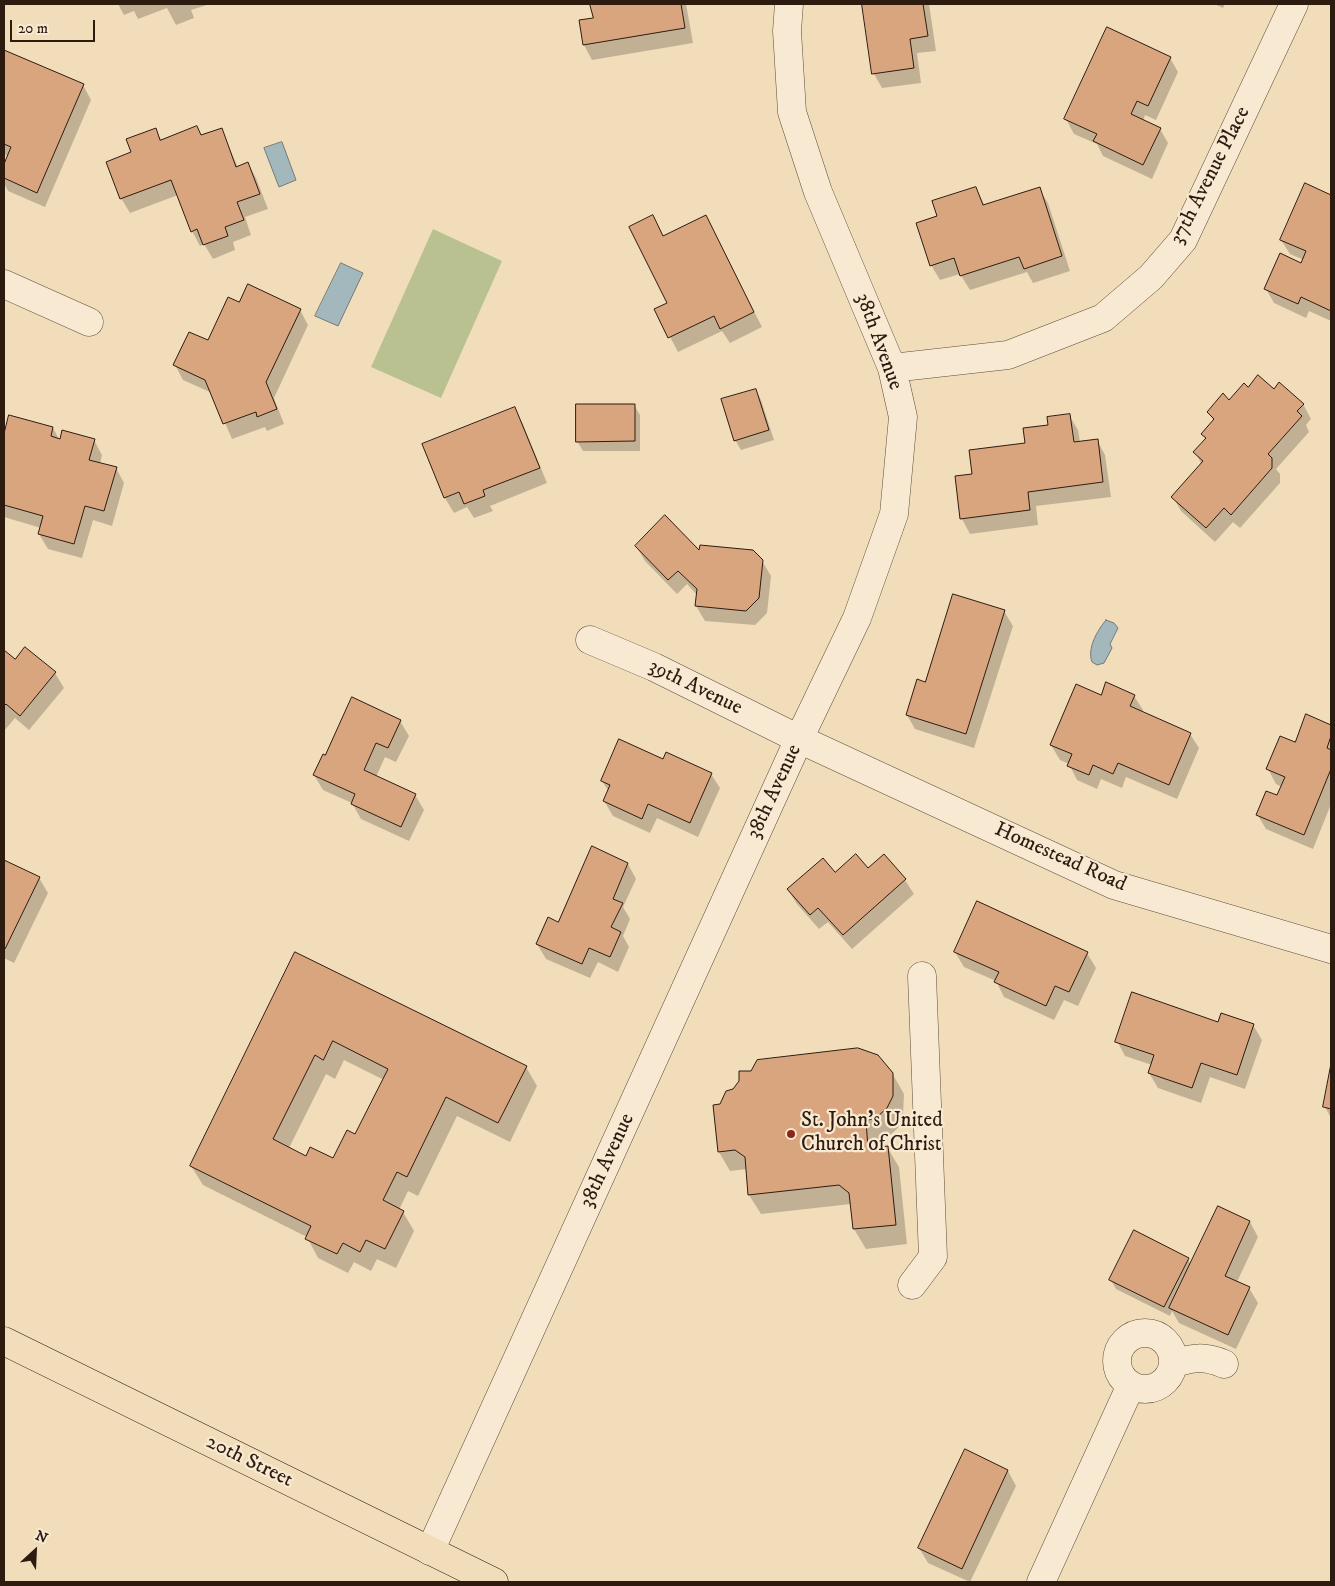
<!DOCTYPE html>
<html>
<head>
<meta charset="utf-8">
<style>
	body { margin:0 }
	#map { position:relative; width:1335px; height:1586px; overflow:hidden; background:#f2ddba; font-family:"IM FELL DW Pica",serif }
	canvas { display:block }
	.frame { position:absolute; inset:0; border:5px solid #2e1b10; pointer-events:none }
	.north { position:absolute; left:10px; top:1526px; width:50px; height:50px; -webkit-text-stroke:4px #f7e9d2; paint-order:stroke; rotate:25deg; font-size:14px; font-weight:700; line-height:20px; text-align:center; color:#2e1b10 }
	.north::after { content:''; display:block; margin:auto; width:18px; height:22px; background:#2e1b10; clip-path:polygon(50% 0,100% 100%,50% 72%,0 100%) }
	.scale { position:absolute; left:10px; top:20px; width:85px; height:22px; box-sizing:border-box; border:2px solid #2e1b10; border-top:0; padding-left:6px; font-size:15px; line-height:18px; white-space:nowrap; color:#2e1b10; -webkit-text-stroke:4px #f7e9d2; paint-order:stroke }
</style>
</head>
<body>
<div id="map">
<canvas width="1335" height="1586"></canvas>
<div class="frame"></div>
<div class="north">N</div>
<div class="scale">20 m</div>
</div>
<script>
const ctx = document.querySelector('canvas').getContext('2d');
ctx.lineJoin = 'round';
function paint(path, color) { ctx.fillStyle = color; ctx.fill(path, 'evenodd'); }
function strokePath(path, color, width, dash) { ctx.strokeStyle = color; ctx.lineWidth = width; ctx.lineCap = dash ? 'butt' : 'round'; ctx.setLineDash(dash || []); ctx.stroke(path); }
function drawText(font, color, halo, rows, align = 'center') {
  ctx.font = font + ' "IM FELL DW Pica",serif'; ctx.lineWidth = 4.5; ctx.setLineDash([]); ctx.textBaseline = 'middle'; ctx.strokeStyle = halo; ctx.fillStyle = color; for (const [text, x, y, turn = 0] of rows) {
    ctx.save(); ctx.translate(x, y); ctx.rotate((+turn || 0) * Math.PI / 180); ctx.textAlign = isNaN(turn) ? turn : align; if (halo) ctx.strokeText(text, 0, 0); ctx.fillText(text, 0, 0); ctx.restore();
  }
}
const green = new Path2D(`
	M433 229 502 261 441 398 371 367Z`);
const water = new Path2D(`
	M282 142 296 180 279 187 264 148Z
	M341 263 363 273 338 326 315 316Z
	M1106 620 1114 623 1118 628 1110 644 1112 648 1104 663 1097 665 1092 662C1087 648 1097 631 1106 620Z`);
const shadow = new Path2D(`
	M118 4H210L191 10 194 18 176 25 167 8 138 19 134 11 124 15Z
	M592 4H686L693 43 592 60 584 45 580 21 594 19Z
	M863 4H929L936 51 917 53 921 83 882 88 874 74Z
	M1214 4H1225L1223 8Z
	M4 51 83 85 91 100 45 207 8 191 4 183V167L8 156 4 154Z
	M1170 58 1178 72 1156 120 1145 115 1143 121 1160 129 1168 143 1152 179 1103 156 1097 144 1074 134 1066 119Z
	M197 127 202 136 221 129 238 167 248 164 256 178 268 209 245 217 251 235 233 242 235 250 213 259 204 244 200 246 192 231 178 195 130 213 121 198 133 153 155 129 162 141Z
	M1305 185 1331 196V321L1309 311 1306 318 1274 303 1266 289 1302 265 1304 260 1290 254 1281 240Z
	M976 188 985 206 1039 189 1048 203 1070 271 1033 283 1027 272 970 290 960 274 940 280 931 265 939 217Z
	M653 216 664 237 706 217 762 327 730 343 722 331 678 352 656 310 668 304Z
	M239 303 300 310 308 325 274 398 284 424 267 431 265 427 232 439 212 393 183 380 175 365 208 342Z
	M1248 389 1274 391 1303 404 1311 419 1306 425 1309 432 1276 469 1280 474V483L1240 528 1233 522 1215 542 1181 511 1173 497 1202 465 1195 452 1206 440 1202 434 1214 421 1208 412Z
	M756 390 761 400 774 440 741 450 735 440Z
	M634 405 640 415V451H583L577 441Z
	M514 409 523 424 547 483 490 506 493 511 474 518 467 507 454 513 445 498 424 445Z
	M1069 415 1078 430 1080 442 1097 440 1105 455 1111 497 1036 506 1038 525 970 534 962 519 956 477 973 475Z
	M10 416 53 428 60 441 94 440 102 455 100 464 116 468 124 483 112 526 93 520 82 558 48 549 39 534 41 528 4 517V439Z
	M636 546 762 561 771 576 767 613 755 625 705 621 696 606 697 595 687 584 677 594 645 561Z
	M1004 611 1013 626 974 748 915 729 907 715 926 683Z
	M4 652 15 661 55 673 64 688 29 730 15 718 4 731Z
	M1102 696H1134L1143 710 1142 713 1190 734 1199 748 1177 799 1126 777 1122 788 1101 779 1097 789 1077 780 1069 764 1060 760 1051 745Z
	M1307 716 1331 726V804L1313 849 1266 829 1257 814 1278 797 1282 787 1276 784 1268 769 1295 743Z
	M400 721 409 736 396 762 385 757 376 777 415 795 424 810 409 841 361 819 352 803 323 790 314 775 326 756Z
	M664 760 711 774 720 788 698 837 657 818 650 833 613 816 604 801 609 792 602 781Z
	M884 856 905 880 914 894 852 949 828 922 819 929 797 904 788 890 835 874 868 870Z
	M4 861 39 878 48 893 14 963 4 958Z
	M628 864 636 879 623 907 630 919 623 936 629 947 618 972 598 962 590 978 546 959 537 944Z
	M955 952 1087 953 1096 968 1078 1006 1064 1000 1054 1020 1004 997 996 981 964 967Z
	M296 954 526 1067 537 1086 510 1142 457 1116 418 1196 408 1191 399 1210 403 1212 414 1231 396 1268 377 1259 371 1271 354 1262 348 1273 318 1258 307 1237 203 1185 191 1166ZM344 1060 384 1080 356 1136 333 1160 306 1157 289 1148 326 1074 335 1079Z
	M1219 1024 1253 1025 1262 1040 1245 1089 1210 1077 1201 1103 1158 1088 1149 1073 1152 1065 1125 1056 1117 1041Z
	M1331 1071V1118L1325 1107Z
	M892 1073 904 1094 903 1116 898 1128 888 1137 877 1141V1148L887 1147 899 1167 907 1244 866 1249 854 1229 851 1204 761 1214 749 1195 747 1169 730 1171 719 1152Z
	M1218 1208 1250 1222 1258 1237 1237 1282 1249 1288 1258 1303 1236 1349 1179 1323 1172 1311 1170 1316 1116 1289 1111 1280 1188 1259 1191 1265Z
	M965 1451 1008 1471 1016 1486 970 1582 928 1563 919 1548Z`);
const building = new Path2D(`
	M590 4H681L685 28 583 45 579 20 593 18Z
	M862 4H923L928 36 910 39 914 68 872 74Z
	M1107 27 1171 57 1148 106 1137 101 1131 114 1161 128 1143 165 1093 141 1097 134 1064 119Z
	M4 50 84 84 37 193 4 178V164L11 147 4 144Z
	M197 126 201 135 222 128 236 167 248 162 260 194 237 202 244 220 225 227 228 236 203 245 197 229 191 232 171 180 120 199 106 162 131 152 126 139 156 128 160 140Z
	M1305 183 1331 195V311L1301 297 1298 304 1264 289 1280 253 1301 263 1306 251 1280 240Z
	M976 187 983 205 1040 187 1062 256 1024 269 1019 257 960 276 954 258 930 266 916 223 937 216 932 201Z
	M653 215 663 236 706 215 754 312 720 329 714 316 668 338 654 309 667 303 629 227Z
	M248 284 301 309 266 382 277 409 257 417 256 412 223 424 205 380 173 365 189 332 208 340 228 297 239 302Z
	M1258 375 1274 389 1279 382 1304 404 1297 411 1302 416 1268 454 1272 458V468L1231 515 1224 508 1206 528 1171 497 1203 461 1193 452 1206 438 1201 434 1214 419 1207 412 1223 393 1229 400 1244 383 1248 387Z
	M756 389 769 430 734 441 721 399Z
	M576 404H635V441L576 442Z
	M515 407 540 468 483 490 485 496 464 504 459 492 444 498 422 444Z
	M1070 414 1074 442 1098 439 1103 482 1028 492 1030 510 960 519 955 476 972 474 969 450 1025 443 1023 428 1048 425 1047 417Z
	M9 415 53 427 51 436 60 439 62 430 95 439 89 460 117 467 104 511 85 506 74 544 38 534 43 516 4 505V434Z
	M665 515 699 550 700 545 753 550 763 560 759 598 746 611 695 606 697 589 678 571 668 580 635 546Z
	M953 594 1005 610 966 734 906 715 917 679 925 682Z
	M25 647 56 672 20 716 6 704 4 706V650L15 659Z
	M1106 682 1135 695 1130 706 1191 733 1169 785 1118 763 1113 774 1093 765 1089 775 1067 766 1072 754 1050 745 1076 684 1101 695Z
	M352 697 401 720 388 748 376 743 364 770 416 794 401 827 351 804 355 794 313 775 323 754 325 755Z
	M1306 714 1331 725V736L1327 748 1331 750V769L1304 835 1256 815 1266 791 1277 795 1285 777 1266 769 1280 736 1295 742Z
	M619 739 663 759 666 752 712 773 690 823 648 804 642 819 603 801 610 785 601 781Z
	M592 846 628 863 613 899 623 903 611 927 621 932 610 957 589 948 582 964 536 944 548 917 558 922Z
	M856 854 868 868 884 854 906 879 843 935 818 908 810 915 787 889 823 858 835 872Z
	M4 860 40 877 5 949H4Z
	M977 901 1088 952 1069 992 1055 986 1046 1006 994 982 999 972 954 952Z
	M295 952 527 1066 498 1123 446 1097 407 1177 397 1172 383 1200 404 1211 385 1249 366 1240 360 1252 343 1243 337 1254 305 1239 311 1226 190 1166ZM333 1041 388 1069 355 1134 347 1130 333 1158 310 1147 306 1156 273 1139 315 1055 323 1060Z
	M1132 992 1218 1022 1221 1013 1254 1024 1237 1075 1201 1063 1192 1088 1148 1073 1154 1055 1115 1042Z
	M858 1048 878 1055 893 1073V1096L887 1108 877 1117 866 1121 868 1148 888 1146 896 1225 853 1229 849 1193 839 1185 748 1195 745 1157 735 1150 718 1152 713 1105 720 1104 726 1091 733 1089 739 1081V1071H751L757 1060Z
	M1331 1064V1109L1323 1107Z
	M1218 1206 1250 1221 1225 1276 1250 1287 1228 1335 1169 1308Z
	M1134 1230 1189 1258 1164 1307 1109 1280Z
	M965 1449 1008 1470 962 1569 918 1548Z`);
const minor = new Path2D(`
	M4 284 89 322
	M892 368 1008 355 1103 318 1151 277 1183 240 1294 4
	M590 640 654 667 799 739 1114 885 1331 949
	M912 1285 933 1257 922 976
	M1117 1361a28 28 0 1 1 56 0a28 28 0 1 1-56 0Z
	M1173 1364C1193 1357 1205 1356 1224 1364
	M430 1551 799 739 857 618 894 514 903 417 892 368 818 192 792 112 787 31 789 4
	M1041 1582 1131 1385`);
const major = new Path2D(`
	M4 1341 494 1582`);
const markers = [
	[791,1134,5,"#8f2418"]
];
const streetNames = [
	["37th Avenue Place",1211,176,-63],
	["38th Avenue",878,342,70],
	["39th Avenue",695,688,26],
	["38th Avenue",775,792,-65],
	["Homestead Road",1060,858,24],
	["38th Avenue",608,1161,-65],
	["20th Street",249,1462,26]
];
const poiNames = [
	["St. John's United",801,1122],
	["Church of Christ",801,1146]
];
paint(green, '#bac190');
paint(water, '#a2b8bc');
strokePath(water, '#747977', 1);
paint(shadow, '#0003');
paint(building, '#d9a57f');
strokePath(building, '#2e1b10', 1);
strokePath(minor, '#5f4c3a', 29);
strokePath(major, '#2e1b10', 29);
strokePath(minor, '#f7e9d2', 28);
strokePath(major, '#f2ddba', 28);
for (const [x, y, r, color] of markers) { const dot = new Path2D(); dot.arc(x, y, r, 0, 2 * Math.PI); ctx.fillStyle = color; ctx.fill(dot); strokePath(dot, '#f7e9d2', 2); }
drawText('21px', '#2e1b10', '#f7e9d2', streetNames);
drawText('21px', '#2e1b10', '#f7e9d2', poiNames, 'left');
</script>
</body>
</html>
